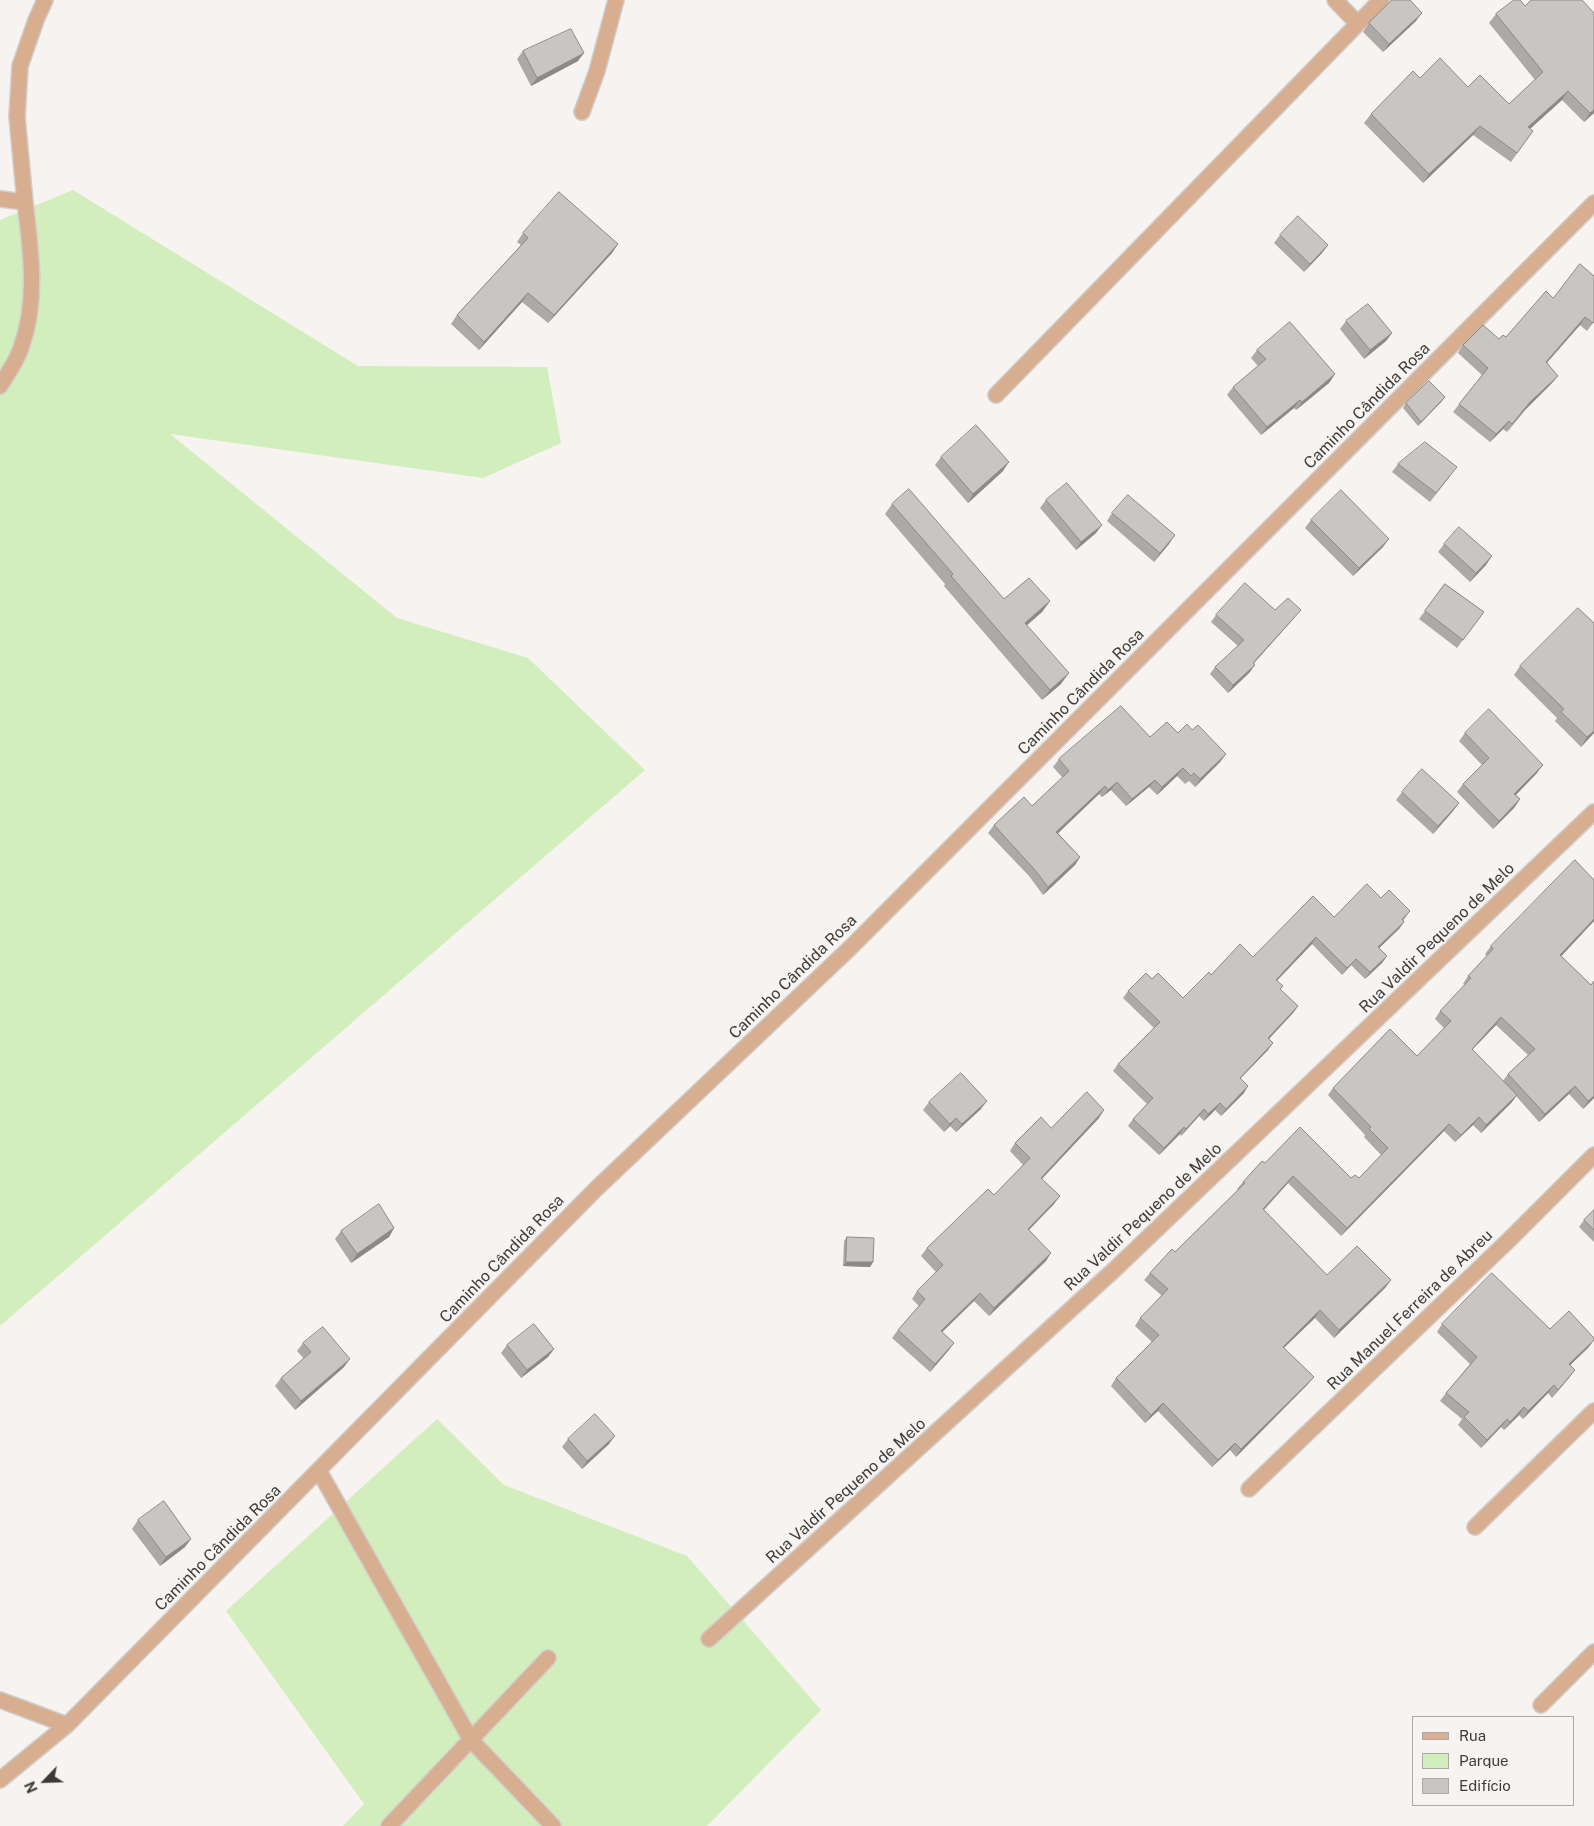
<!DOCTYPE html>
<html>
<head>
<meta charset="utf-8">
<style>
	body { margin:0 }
	#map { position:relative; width:1594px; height:1826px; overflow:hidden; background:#f6f3f1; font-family:"Public Sans",sans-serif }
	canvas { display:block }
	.legend { position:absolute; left:1412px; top:1716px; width:162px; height:90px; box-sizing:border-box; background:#f6f3f1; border:1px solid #aca9a8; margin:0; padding:6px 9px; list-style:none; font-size:15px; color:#3c3b3a }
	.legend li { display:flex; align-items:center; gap:10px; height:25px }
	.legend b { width:25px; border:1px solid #aca9a8 }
	.north { position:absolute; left:20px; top:1756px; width:50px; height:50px; -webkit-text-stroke:4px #f6f3f1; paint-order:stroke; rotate:246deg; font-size:14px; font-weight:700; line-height:20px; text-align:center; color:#3c3b3a }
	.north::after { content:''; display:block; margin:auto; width:18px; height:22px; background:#3c3b3a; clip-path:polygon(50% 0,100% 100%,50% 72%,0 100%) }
</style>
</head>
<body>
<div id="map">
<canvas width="1594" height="1826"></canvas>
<ul class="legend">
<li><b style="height:6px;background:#d7af90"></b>Rua</li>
<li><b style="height:14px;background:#d2eebc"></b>Parque</li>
<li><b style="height:14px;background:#c8c5c3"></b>Edifício</li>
</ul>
<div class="north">N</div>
</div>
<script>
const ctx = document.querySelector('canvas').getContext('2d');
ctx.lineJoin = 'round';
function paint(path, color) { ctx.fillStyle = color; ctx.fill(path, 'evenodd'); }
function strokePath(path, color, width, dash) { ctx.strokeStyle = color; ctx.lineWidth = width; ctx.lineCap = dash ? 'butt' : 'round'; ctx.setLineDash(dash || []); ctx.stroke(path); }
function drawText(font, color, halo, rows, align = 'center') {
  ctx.font = font + ' "Public Sans",sans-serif'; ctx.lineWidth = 4; ctx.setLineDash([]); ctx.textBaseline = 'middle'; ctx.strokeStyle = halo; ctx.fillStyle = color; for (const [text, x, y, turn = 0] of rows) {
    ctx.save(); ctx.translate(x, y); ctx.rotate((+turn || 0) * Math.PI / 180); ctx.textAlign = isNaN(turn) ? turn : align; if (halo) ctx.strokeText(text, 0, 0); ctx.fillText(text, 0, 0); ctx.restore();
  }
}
const green = new Path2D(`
	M73 190 358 366 547 367 561 443 483 478 170 434 397 618 528 658 645 770 0 1326V220Z
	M437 1419 504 1485 687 1556 821 1710 707 1826H343L364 1804 226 1611Z`);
const minor = new Path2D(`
	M1335 0 1357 23
	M582 112 597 71 616 0
	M0 199 25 202 17 117 20 66 36 20 45 0
	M0 386C7 374 17 361 21 348 38 301 31 251 25 202
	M996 395 1381 0
	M319 1471 471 1740 553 1826
	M1249 1489 1511 1238 1594 1155
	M1475 1527 1594 1411
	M709 1639 1114 1270 1594 812
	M0 1700 67 1725 596 1189 850 948 1594 203
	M1541 1705 1594 1652
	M0 1780 67 1725
	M389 1826 548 1658`);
const wall = new Path2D(`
	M1391 0H1410L1416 21 1383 52 1363 32 1369 23 1390 2Z
	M1525 6 1594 13V113L1584 122 1562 100 1530 129 1533 131 1511 162 1473 135 1423 183 1364 123 1371 114 1420 78 1468 87 1509 104 1535 80 1489 23 1496 14Z
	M523 51 578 61 531 86 517 59Z
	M523 233 618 244 612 253 548 323 522 302 479 350 451 324 457 315 521 245 517 242Z
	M1280 235 1328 245 1322 253 1304 272 1274 243Z
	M1594 276V322L1587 331 1580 325 1547 363 1558 376 1552 383 1525 410 1507 432 1503 429 1490 442 1453 412 1482 375 1458 353 1463 345 1506 337 1553 298Z
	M1346 321 1392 333 1386 341 1364 359 1340 329Z
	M1257 350 1335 374 1329 383 1296 410 1294 408 1261 435 1227 395 1233 387 1258 366 1251 358Z
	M1442 401 1418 426 1403 408 1406 403Z
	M941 457 1003 471 968 503 935 465Z
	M1398 464 1451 475 1430 502 1392 472Z
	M1046 500 1096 533 1076 550 1040 508Z
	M892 504 1004 599 1050 601 1042 612 1027 625 1061 684 1042 700 944 586 945 584 885 514Z
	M1112 513 1169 544 1154 562 1107 521Z
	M1311 520 1383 547 1353 576 1305 528Z
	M1444 544 1486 565 1470 582 1438 552Z
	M1445 584 1484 612 1457 648 1419 619Z
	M1275 610 1295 617 1253 664 1255 665 1249 673 1228 693 1210 674 1215 667 1238 646 1211 622 1216 615Z
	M1520 666 1594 733 1581 747 1555 721 1557 718 1514 675Z
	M1192 730 1226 754 1220 762 1195 787 1189 781 1185 784 1177 776 1157 795 1149 787 1126 806 1111 790 1102 797 1099 794 1058 833 1080 857 1075 865 1043 895 1029 876 988 833 994 825 1032 806 1063 778 1053 767 1059 759 1150 737Z
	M1465 733 1537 773 1516 795 1520 799 1514 808 1493 829 1457 792 1463 784 1482 765 1459 741Z
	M1402 792 1459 803 1453 811 1433 834 1396 800Z
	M1594 880V921L1561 956 1591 985 1594 981V1098L1583 1109 1569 1094 1539 1122 1516 1096 1512 1102 1481 1133 1473 1125 1455 1142 1444 1131 1341 1236 1288 1183 1264 1210 1327 1275 1391 1280 1385 1288 1334 1338 1315 1318 1284 1348 1314 1377 1308 1384 1236 1457 1230 1450 1212 1467 1158 1411 1145 1423 1111 1386 1116 1378 1152 1342 1135 1326 1140 1318 1162 1296 1144 1280 1150 1273 1175 1252 1238 1190 1237 1189 1243 1182 1265 1163 1351 1178H1359L1381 1155 1364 1137 1365 1135 1328 1095 1333 1088 1417 1056 1444 1028 1435 1019 1440 1011 1465 985 1463 984 1468 976 1487 956 1485 954 1491 946ZM1496 1025 1528 1055 1508 1074 1503 1081 1472 1050Z
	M1381 898 1410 911 1403 921 1404 922 1399 929 1379 948 1387 956 1382 963 1365 979 1351 965 1342 975 1312 944 1277 980 1280 989 1298 1006 1293 1013 1269 1039 1268 1050 1241 1078 1244 1093 1221 1116 1215 1110 1204 1121 1199 1116 1181 1136 1180 1134 1159 1155 1128 1126 1133 1119 1147 1104 1113 1071 1118 1064 1154 1028 1123 998 1128 991 1152 979 1183 998 1211 975 1253 957 1334 917Z
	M929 1102 981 1109 956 1132 950 1126 944 1132 923 1110Z
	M1099 1118 1042 1179 1054 1204 1029 1230 1046 1261 989 1316 974 1301 942 1332 954 1343 948 1351 930 1372 892 1338 898 1330 919 1306 912 1299 917 1291 936 1272 921 1256 927 1248 994 1195 1023 1165 1010 1151 1015 1143 1051 1128Z
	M1594 1210V1242L1579 1227 1584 1220Z
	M394 1228 389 1237 351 1263 335 1239 341 1231Z
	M847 1237 873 1262 870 1267 843 1266 844 1241Z
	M1442 1324 1550 1329 1589 1347 1570 1365 1575 1370 1552 1398 1548 1393 1523 1419 1519 1415 1504 1430 1501 1427 1481 1448 1458 1425 1462 1419 1440 1401 1446 1393 1470 1364 1437 1332Z
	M303 1343 344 1367 295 1410 275 1386 281 1378 304 1359 297 1351Z
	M507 1345 554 1349 548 1357 521 1378 501 1353Z
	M568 1439 609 1444 582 1469 562 1447Z
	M138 1520 185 1547 160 1566 132 1529Z`);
const shadedWall = new Path2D(`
	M1422 13 1416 21 1383 52 1389 44Z
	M584 53 578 61 531 86 537 78Z
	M1568 91 1562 100 1522 136 1528 127Z
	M1594 110V113L1584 122 1590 113Z
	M1480 126 1473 135 1423 183 1429 174Z
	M618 244 612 253 548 323 554 315Z
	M1328 245 1322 253 1304 272 1310 264Z
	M528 293 522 302 479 350 484 342Z
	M1585 317 1580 325 1540 370 1546 362Z
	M1392 333 1386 341 1364 359 1370 350Z
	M1335 374 1329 383 1296 410 1302 402Z
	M1558 376 1552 383 1525 410 1507 432 1530 402Z
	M1445 397 1442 401 1418 426 1421 422Z
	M1300 400 1294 408 1261 435 1267 427Z
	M1509 421 1503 429 1490 442 1496 434Z
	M1009 462 1003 471 968 503 973 494Z
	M1102 525 1096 533 1076 550 1081 542Z
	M1175 535 1169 544 1154 562 1160 553Z
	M1389 539 1383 547 1353 576 1359 568Z
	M1492 556 1486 565 1470 582 1476 573Z
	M1050 601 1042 612 1018 633 1025 623Z
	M1301 610 1295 617 1247 671 1253 663Z
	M1255 665 1249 673 1228 693 1233 685Z
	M1069 673 1061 684 1042 700 1050 690Z
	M1594 731V733L1581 747 1587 737Z
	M1226 754 1220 762 1195 787 1200 779Z
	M1543 765 1537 773 1509 802 1514 794Z
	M1183 768 1177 776 1157 795 1162 787Z
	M1155 780 1149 787 1126 806 1132 799Z
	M1117 782 1111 790 1102 797 1108 790Z
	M1105 786 1099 794 1051 840 1056 832Z
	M1520 799 1514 808 1493 829 1499 821Z
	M1459 803 1453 811 1433 834 1438 826Z
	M1080 857 1075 865 1043 895 1048 887Z
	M1594 919V921L1555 963 1560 955Z
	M1404 922 1399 929 1373 954 1378 947Z
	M1316 937 1312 944 1271 987 1276 980Z
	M1387 956 1382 963 1365 979 1370 972Z
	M1356 959 1351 965 1342 975 1347 968Z
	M1298 1006 1293 1013 1263 1045 1268 1038Z
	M1501 1017 1496 1025 1466 1056 1472 1049Z
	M1273 1043 1268 1050 1235 1084 1240 1078Z
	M1248 1086 1244 1093 1221 1116 1226 1109Z
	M1575 1086 1569 1094 1539 1122 1545 1114Z
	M1517 1095 1512 1102 1481 1133 1486 1125Z
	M1594 1096V1098L1583 1109 1588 1101Z
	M987 1101 981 1109 956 1132 962 1124Z
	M1220 1103 1215 1110 1204 1121 1208 1114Z
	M1204 1109 1199 1116 1181 1136 1186 1129Z
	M1104 1110 1099 1118 1035 1186 1041 1178Z
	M1479 1117 1473 1125 1455 1142 1461 1135Z
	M956 1118 950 1126 944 1132 950 1124Z
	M1449 1124 1444 1131 1341 1236 1347 1228Z
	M1184 1127 1180 1134 1159 1155 1164 1148Z
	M1293 1176 1288 1183 1257 1217 1263 1209Z
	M1060 1196 1054 1204 1022 1237 1028 1229Z
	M394 1228 389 1237 351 1263 357 1254Z
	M1051 1253 1046 1261 989 1316 994 1308Z
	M846 1262H873L870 1267 843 1266Z
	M1391 1280 1385 1288 1334 1338 1339 1330Z
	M980 1293 974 1301 935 1339 941 1331Z
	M1320 1310 1315 1318 1277 1354 1283 1347Z
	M1594 1340 1589 1347 1563 1372 1569 1364Z
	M954 1343 948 1351 930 1372 935 1364Z
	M554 1349 548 1357 521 1378 527 1370Z
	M350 1359 344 1367 295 1410 301 1401Z
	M1575 1370 1569 1378 1552 1398 1558 1390Z
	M1314 1377 1308 1384 1236 1457 1241 1449Z
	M1554 1385 1548 1393 1523 1419 1528 1411Z
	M1163 1403 1158 1411 1145 1423 1151 1415Z
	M1524 1407 1519 1415 1504 1430 1510 1422Z
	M1507 1419 1501 1427 1481 1448 1487 1440Z
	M615 1436 609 1444 582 1469 587 1461Z
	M1235 1443 1230 1450 1212 1467 1218 1460Z
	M191 1539 185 1547 160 1566 166 1557Z`);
const building = new Path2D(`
	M1392 0H1410L1422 13 1389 44 1369 23Z
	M1514 0H1520L1525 6 1531 0H1582L1594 13V110L1590 113 1568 91 1528 127 1533 131 1517 153 1480 126 1429 174 1371 114 1413 71 1420 78 1440 58 1468 87 1480 75 1509 104 1543 72 1496 14Z
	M571 29 584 53 537 78 523 51Z
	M559 192 618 244 554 315 528 293 484 342 457 315 528 238 523 233Z
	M1298 216 1328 245 1310 264 1280 235Z
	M1580 264 1594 276V321L1593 323 1585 317 1546 362 1558 376 1530 402 1512 424 1509 421 1496 434 1459 404 1488 368 1463 345 1483 325 1499 339 1503 335 1506 337 1546 291 1553 298Z
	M1368 304 1392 333 1370 350 1346 321Z
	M1290 322 1335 374 1302 402 1300 400 1267 427 1233 387 1266 359 1257 350Z
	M1429 381 1445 397 1421 422 1406 403Z
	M976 425 1009 462 973 494 941 457Z
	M1425 442 1457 467 1436 493 1398 464Z
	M1067 483 1102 525 1081 542 1046 500Z
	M909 489 1004 599 1029 578 1050 601 1025 623 1069 673 1050 690 951 576 953 574 892 504Z
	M1341 490 1389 539 1359 568 1311 520Z
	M1128 495 1175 535 1160 553 1112 513Z
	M1459 527 1492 556 1476 573 1444 544Z
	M1245 583 1275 610 1288 598 1301 610 1253 663 1255 665 1233 685 1215 667 1244 640 1216 615Z
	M1445 584 1484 612 1463 640 1425 611Z
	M1578 608 1594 623V731L1587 737 1561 712 1564 709 1520 666Z
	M1121 706 1150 737 1167 722 1178 733 1187 724 1192 730 1198 725 1226 754 1200 779 1194 773 1191 776 1183 768 1162 787 1155 780 1132 799 1117 782 1108 790 1105 786 1056 832 1080 857 1048 887 1034 869 994 825 1024 797 1032 806 1069 771 1059 759Z
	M1489 709 1543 765 1514 794 1520 799 1499 821 1463 784 1489 758 1465 733Z
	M1422 769 1459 803 1438 826 1402 792Z
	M1575 860 1594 880V919L1560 955 1591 985 1594 981V1096L1588 1101 1575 1086 1545 1114 1508 1074 1535 1049 1501 1017 1472 1049 1517 1095 1486 1125 1479 1117 1461 1135 1449 1124 1347 1228 1293 1176 1263 1209 1327 1275 1357 1246 1391 1280 1339 1330 1320 1310 1283 1347 1314 1377 1241 1449 1235 1443 1218 1460 1163 1403 1151 1415 1116 1378 1159 1335 1140 1318 1168 1289 1150 1273 1172 1249 1175 1252 1245 1183 1243 1182 1262 1161 1265 1163 1300 1127 1351 1178 1355 1175 1359 1178 1388 1148 1369 1129 1371 1127 1333 1088 1390 1029 1417 1056 1451 1021 1440 1011 1471 978 1468 976 1493 949 1491 946Z
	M1367 884 1381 898 1389 890 1410 911 1402 919 1404 922 1378 947 1387 956 1370 972 1356 959 1347 968 1316 937 1276 980 1283 986 1280 989 1298 1006 1268 1038 1273 1043 1240 1078 1248 1086 1226 1109 1220 1103 1208 1114 1204 1109 1186 1129 1184 1127 1164 1148 1133 1119 1153 1098 1118 1064 1160 1022 1128 991 1146 973 1152 979 1158 973 1183 998 1209 972 1211 975 1240 944 1253 957 1313 896 1334 917Z
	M961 1073 987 1101 962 1124 956 1118 950 1124 929 1102Z
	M1087 1092 1104 1110 1041 1178 1060 1196 1028 1229 1051 1253 994 1308 980 1293 941 1331 954 1343 935 1364 898 1330 925 1299 917 1291 943 1265 927 1248 988 1189 994 1195 1030 1158 1015 1143 1041 1117 1051 1128Z
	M379 1204 394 1228 357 1254 341 1231Z
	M1594 1210V1230L1584 1220Z
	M847 1237 874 1238 873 1262H846Z
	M1492 1273 1550 1329 1569 1311 1594 1338V1340L1569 1364 1575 1370 1558 1390 1554 1385 1528 1411 1524 1407 1510 1422 1507 1419 1487 1440 1464 1417 1469 1412 1446 1393 1477 1357 1442 1324Z
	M534 1324 554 1349 527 1370 507 1345Z
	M323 1327 350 1359 301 1401 281 1378 311 1352 303 1343Z
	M595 1414 615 1436 587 1461 568 1439Z
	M164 1501 191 1539 166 1557 138 1520Z`);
const streetNames = [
	["Caminho Cândida Rosa",1367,406,-45],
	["Caminho Cândida Rosa",1081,692,-45],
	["Rua Valdir Pequeno de Melo",1437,938,-44],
	["Caminho Cândida Rosa",793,977,-44],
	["Rua Valdir Pequeno de Melo",1143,1217,-43],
	["Caminho Cândida Rosa",502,1259,-46],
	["Rua Manuel Ferreira de Abreu",1410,1310,-44],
	["Rua Valdir Pequeno de Melo",846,1491,-42],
	["Caminho Cândida Rosa",218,1548,-45]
];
paint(green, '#d2eebc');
strokePath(minor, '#d1cecc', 18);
strokePath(minor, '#d7af90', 15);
paint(wall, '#aca9a8');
paint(shadedWall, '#8c8a88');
paint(building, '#c8c5c3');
strokePath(building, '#8c8a88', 1);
drawText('16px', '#3c3b3a', '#f6f3f1', streetNames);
</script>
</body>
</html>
